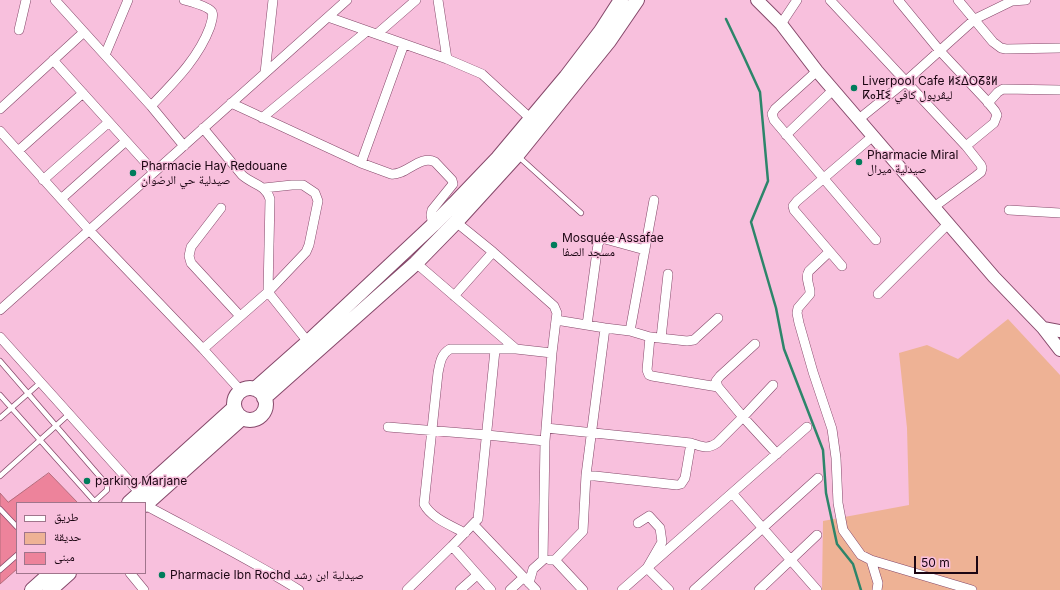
<!DOCTYPE html>
<html>
<head>
<meta charset="utf-8">
<style>
	body { margin:0 }
	#map { position:relative; width:1060px; height:590px; overflow:hidden; background:#f8c0dd; font-family:Inter,"Noto Naskh Arabic",sans-serif }
	canvas { display:block }
	.legend { position:absolute; left:16px; top:502px; width:130px; height:72px; box-sizing:border-box; background:#f8c0dd; border:1px solid #a0758c; margin:0; padding:5px 7px; list-style:none; font-size:12px; color:#1b0512 }
	.legend li { display:flex; align-items:center; gap:8px; height:20px }
	.legend b { width:20px; border:1px solid #a0758c }
	.scale { position:absolute; left:914px; top:556px; width:64px; height:18px; box-sizing:border-box; border:2px solid #1b0512; border-top:0; padding-left:5px; font-size:12px; line-height:14px; white-space:nowrap; color:#1b0512; -webkit-text-stroke:3px #f8c0dd; paint-order:stroke }
</style>
</head>
<body>
<div id="map">
<canvas width="1060" height="590"></canvas>
<ul class="legend">
<li><b style="height:5px;background:#fff"></b>طريق</li>
<li><b style="height:11px;background:#eeb295"></b>حديقة</li>
<li><b style="height:11px;background:#ed839b"></b>مبنى</li>
</ul>
<div class="scale">50 m</div>
</div>
<script>
const ctx = document.querySelector('canvas').getContext('2d');
ctx.lineJoin = 'round';
function paint(path, color) { ctx.fillStyle = color; ctx.fill(path, 'evenodd'); }
function strokePath(path, color, width, dash) { ctx.strokeStyle = color; ctx.lineWidth = width; ctx.lineCap = dash ? 'butt' : 'round'; ctx.setLineDash(dash || []); ctx.stroke(path); }
function drawText(font, color, halo, rows, align = 'center') {
  ctx.font = font + ' Inter,"Noto Naskh Arabic","Noto Sans Tifinagh",sans-serif'; ctx.lineWidth = 3; ctx.setLineDash([]); ctx.textBaseline = 'middle'; ctx.strokeStyle = halo; ctx.fillStyle = color; for (const [text, x, y, turn = 0] of rows) {
    ctx.save(); ctx.translate(x, y); ctx.rotate((+turn || 0) * Math.PI / 180); ctx.textAlign = isNaN(turn) ? turn : align; if (halo) ctx.strokeText(text, 0, 0); ctx.fillText(text, 0, 0); ctx.restore();
  }
}
const green = new Path2D(`
	M1008 319 1060 375V590H822L823 521 909 505 907 428 899 353 927 345 958 359Z`);
const stream = new Path2D(`
	M726 19 744 57 760 92 768 181 751 222 776 308 784 349 823 450 826 493 837 544 853 564 861 590`);
const building = new Path2D(`
	M49 473 78 503H17V569L0 584V493L8 502Z`);
const lane = new Path2D(`
	M519 157 581 213
	M0 361 107 485V490L94 502
	M0 395 96 503
	M0 418 41 382
	M0 476 69 414
	M0 509 17 527
	M0 570 17 555`);
const street = new Path2D(`
	M55 0 151 106 184 146
	M438 0 447 59
	M830 0 966 146 981 165 982 168 981 172 976 176 934 207
	M898 0 940 51 986 100 995 111 997 115 994 123 966 146
	M958 0 993 42 1001 48 1006 49 1060 48
	M328 17 447 59 482 74 531 119
	M781 24 797 0
	M19 30 26 0
	M377 34 416 0
	M105 55 128 0
	M53 60 154 172
	M817 71 775 109 772 114 774 120 876 240
	M265 73 273 0
	M231 103 361 163 391 174C406 176 420 154 435 162L452 180 453 184 432 210 431 215 433 225
	M988 103 998 92 1003 89 1060 90
	M151 106C174 82 198 59 210 27 211 22 214 17 212 12 208 6 191 2 184 0
	M0 109 84 32
	M262 118 367 31
	M859 119 906 81 975 19 1012 1 1026 0
	M203 128 242 175C253 185 265 184 270 199L268 292 308 342
	M0 131 89 230 203 349 241 391
	M786 135 833 90
	M18 151 83 93
	M361 163 404 44
	M43 180 109 122
	M61 199 126 141
	M221 208 191 247 189 256 191 263 240 316
	M1009 210 1060 213
	M456 222 493 252 554 306 557 313 556 320 552 353 545 441 543 560 533 569 529 583
	M829 252 809 271C805 277 809 284 810 291V294L798 308 797 313 799 323 813 372 832 429 836 458 838 503 843 530 861 555 871 560 972 590
	M416 263 516 349
	M842 266 794 210 793 206 797 201 873 136
	M878 294 949 223
	M454 296 493 252
	M0 310 347 0
	M556 320 605 328 630 331 650 337 687 341 694 340 696 338 718 318
	M587 325 598 244 601 239H605L645 250
	M630 331 654 200
	M0 337 140 493
	M650 337 647 370 649 375 652 376 718 387
	M661 338 668 274
	M755 344 720 376 716 381 718 387 743 417 777 454
	M203 349 268 292 306 252 309 245 318 201 315 193 303 185H292L264 188
	M388 427 487 435 545 441
	M546 428 691 443 685 478 681 484 677 485 586 475
	M691 443C701 446 707 450 717 443L743 417 773 385
	M732 493 817 590
	M145 505C197 533 249 559 299 590
	M638 523 649 516 660 528 662 542 647 568 669 590
	M474 525 536 590
	M465 533C452 526 431 518 424 504L438 373C440 363 441 354 450 349H516L552 353
	M452 546 478 519 495 350
	M550 560H555L583 590
	M555 560 583 531 586 475 605 328
	M871 560 878 583 877 590
	M130 573 144 590
	M407 590 452 546 491 590
	M460 590 477 575
	M510 590 524 577
	M622 590 807 427
	M694 590 818 478
	M759 590 817 535`);
const secondary = new Path2D(`
	M757 0 781 24 817 71 994 277 1043 328 1060 331
	M1043 328 1060 350`);
const primary = new Path2D(`
	M234 404a16 16 0 1 1 32 0a16 16 0 1 1-32 0Z
	M255 389 308 342 433 225 454 204 498 158 566 77 601 31 621 0
	M264 398 416 263 456 222 517 155 609 41 637 0
	M129 503 234 408
	M145 505 242 418
	M32 590 51 573
	M50 590 69 573`);
const markers = [
	[854,88,4,"#007c5b"],
	[859,162,4,"#007c5b"],
	[133,173,4,"#007c5b"],
	[554,245,4,"#007c5b"],
	[87,481,4,"#007c5b"],
	[162,575,4,"#007c5b"]
];
const poiNames = [
	["Liverpool Cafe ⵍⵉⵠⵔⵒⵓⵍ",862,81],
	["ⴽⴰⴼⵉ ليڤرپول كافي",862,95],
	["Pharmacie Miral",867,155],
	["صيدلية ميرال",867,169],
	["Pharmacie Hay Redouane",141,166],
	["صيدلية حي الرضوان",141,180],
	["Mosquée Assafae",562,238],
	["مسجد الصفا",562,252],
	["parking Marjane",95,481],
	["Pharmacie Ibn Rochd صيدلية ابن رشد",170,575]
];
paint(green, '#eeb295');
strokePath(stream, '#2d856a', 2.5);
paint(building, '#ed839b');
strokePath(building, '#b46c7c', 1);
strokePath(lane, '#85486a', 6);
strokePath(street, '#85486a', 10);
strokePath(secondary, '#85486a', 14);
strokePath(primary, '#85486a', 16);
strokePath(lane, '#fff', 4.5);
strokePath(street, '#fff', 9);
strokePath(secondary, '#fff', 12);
strokePath(primary, '#fff', 14);
for (const [x, y, r, color] of markers) { const dot = new Path2D(); dot.arc(x, y, r, 0, 2 * Math.PI); ctx.fillStyle = color; ctx.fill(dot); strokePath(dot, '#f8c0dd', 1.5); }
drawText('12px', '#1b0512', '#f8c0dd', poiNames, 'left');
</script>
</body>
</html>
